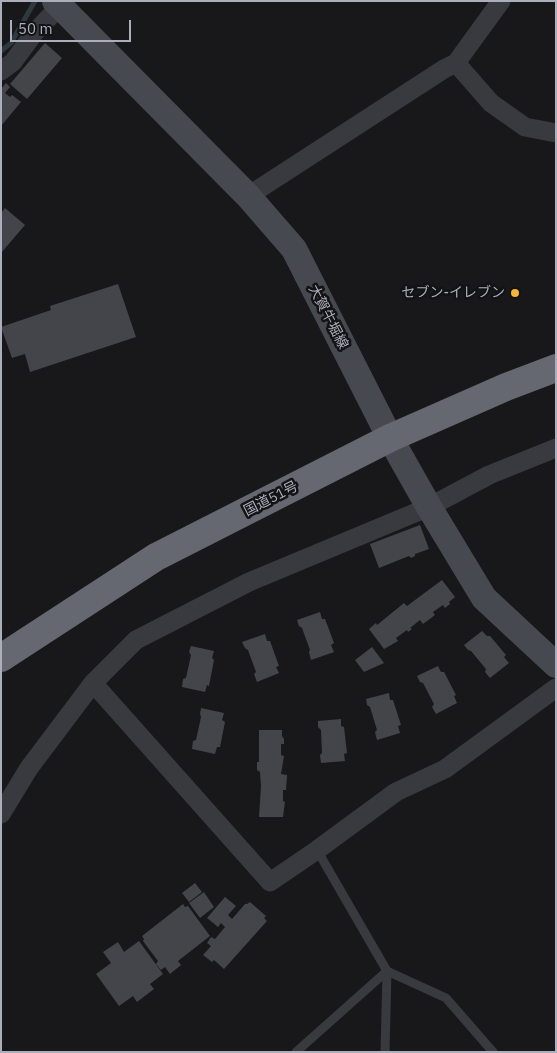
<!DOCTYPE html>
<html>
<head>
<meta charset="utf-8">
<style>
	body { margin:0 }
	#map { position:relative; width:557px; height:1053px; overflow:hidden; background:#18181b; font-family:"IBM Plex Sans",sans-serif }
	canvas { display:block }
	.frame { position:absolute; inset:0; border:2px solid #aaafbb; pointer-events:none }
	.scale { position:absolute; left:10px; top:20px; width:121px; height:22px; box-sizing:border-box; border:2px solid #aaafbb; border-top:0; padding-left:6px; font-size:15px; line-height:18px; white-space:nowrap; color:#aaafbb; -webkit-text-stroke:4px #131316; paint-order:stroke }
</style>
</head>
<body>
<div id="map">
<canvas width="557" height="1053"></canvas>
<div class="frame"></div>
<div class="scale">50 m</div>
</div>
<script>
const ctx = document.querySelector('canvas').getContext('2d');
ctx.lineJoin = 'round';
function strokePath(path, color, width, dash) { ctx.strokeStyle = color; ctx.lineWidth = width; ctx.lineCap = dash ? 'butt' : 'round'; ctx.setLineDash(dash || []); ctx.stroke(path); }
function paint(path, color) { ctx.fillStyle = color; ctx.fill(path, 'evenodd'); }
function drawText(font, color, halo, rows, align = 'center') {
  ctx.font = font + ' "IBM Plex Sans","Noto Sans JP",sans-serif'; ctx.lineWidth = 5; ctx.setLineDash([]); ctx.textBaseline = 'middle'; ctx.strokeStyle = halo; ctx.fillStyle = color; for (const [text, x, y, turn = 0] of rows) {
    ctx.save(); ctx.translate(x, y); ctx.rotate((+turn || 0) * Math.PI / 180); ctx.textAlign = isNaN(turn) ? turn : align; if (halo) ctx.strokeText(text, 0, 0); ctx.fillText(text, 0, 0); ctx.restore();
  }
}
const stream = new Path2D(`
	M1 51 11 43 35 1`);
const building = new Path2D(`
	M45 43 62 58 27 99 10 84Z
	M6 83 10 87 5 93 10 97 12 95 21 102 1 126V89Z
	M5 208 25 225 1 253V213Z
	M118 284 136 337 30 372 25 354 12 358 1 327 51 310 50 306Z
	M420 525 429 549 415 554V556L411 558 409 556 379 568 370 544Z
	M442 580 455 597 449 602 450 604 445 608 443 605 433 612 435 615 423 624 420 620 410 628 412 629 408 632 407 630 396 638 398 641 384 649 369 629 376 623 377 625 404 603 407 606Z
	M320 612 322 619H325L334 643 331 645 334 652 311 660 309 652 310 650 302 628 299 626 297 620Z
	M482 631 487 636H490L506 655 504 657 509 663 490 678 485 672 486 669 471 651 468 650 464 645Z
	M265 634 267 641H270L279 666 276 667 279 673 257 682 254 674 256 672 248 650 245 648 242 642Z
	M191 646 214 651 212 658 214 660 209 686 207 685 205 692 182 687 183 679 186 678 191 655 189 652Z
	M372 647 384 663 364 672 355 660Z
	M438 666 441 672H444L456 695 454 696 457 703 436 714 432 707 434 704 423 683 420 682 417 676Z
	M389 693 390 700H393L401 725 398 726 400 733 377 740 375 732 377 730 370 707 367 705 366 699Z
	M201 708 224 713 222 720 225 722 220 747H217L215 754 192 749 193 741 196 740 201 717 200 714Z
	M341 719V726L344 727 347 753 344 754 345 761 321 763 320 755 322 753 321 730 318 727V721Z
	M259 730H282V736L284 739V744H281V755L284 756 281 774 287 775 286 790H283V801L285 802 283 817H259L261 786 260 772 257 770V762H259Z
	M195 883 202 892 189 902 182 893Z
	M204 892 214 907 200 918 189 903Z
	M225 897 236 906 228 915 232 919 245 904H247L250 902 266 916 264 918 267 921 224 969 214 960 212 962 203 955 211 946 207 943 211 937 215 939 225 927 221 923 218 927 207 918Z
	M183 904 185 907 188 906 210 936 178 961 181 965 170 974 165 967 161 970 156 964 158 961 143 941 144 939 142 936Z
	M139 941 163 974 150 984 154 989 137 1002 133 996 119 1006 96 974 111 963 103 952 118 942 124 952Z`);
const lane = new Path2D(`
	M317 850 387 971 385 1052
	M387 971 446 998 493 1052
	M296 1052 387 971`);
const street = new Path2D(`
	M456 63 491 103 525 127 556 133
	M1 71 13 62 35 32 60 6
	M248 196 444 69 456 63 501 1
	M93 683 270 882 317 850 396 792 445 769 556 688
	M1 814 29 768 93 683 136 640 249 582 429 507 489 475 556 448`);
const secondary = new Path2D(`
	M55 1 248 196 294 249 390 438 429 507 484 598 556 665`);
const highway = new Path2D(`
	M1 658 156 557 390 438 506 387 556 368`);
const markers = [
	[515,293,5,"#f8b633"]
];
const poiNames = [
	["セブン-イレブン",505,293]
];
const streetNames = [
	["大賀牛堀線",328,317,63],
	["国道51号",271,499,-27]
];
strokePath(stream, '#2e383f', 5);
paint(building, '#44454b');
strokePath(lane, '#393a40', 9);
strokePath(street, '#393a40', 19);
strokePath(secondary, '#474950', 26);
strokePath(highway, '#656871', 28);
for (const [x, y, r, color] of markers) { const dot = new Path2D(); dot.arc(x, y, r, 0, 2 * Math.PI); ctx.fillStyle = color; ctx.fill(dot); strokePath(dot, '#131316', 2); }
drawText('14px', '#aaafbb', '#131316', poiNames, 'right');
drawText('14px', '#aaafbb', '#131316', streetNames);
</script>
</body>
</html>
